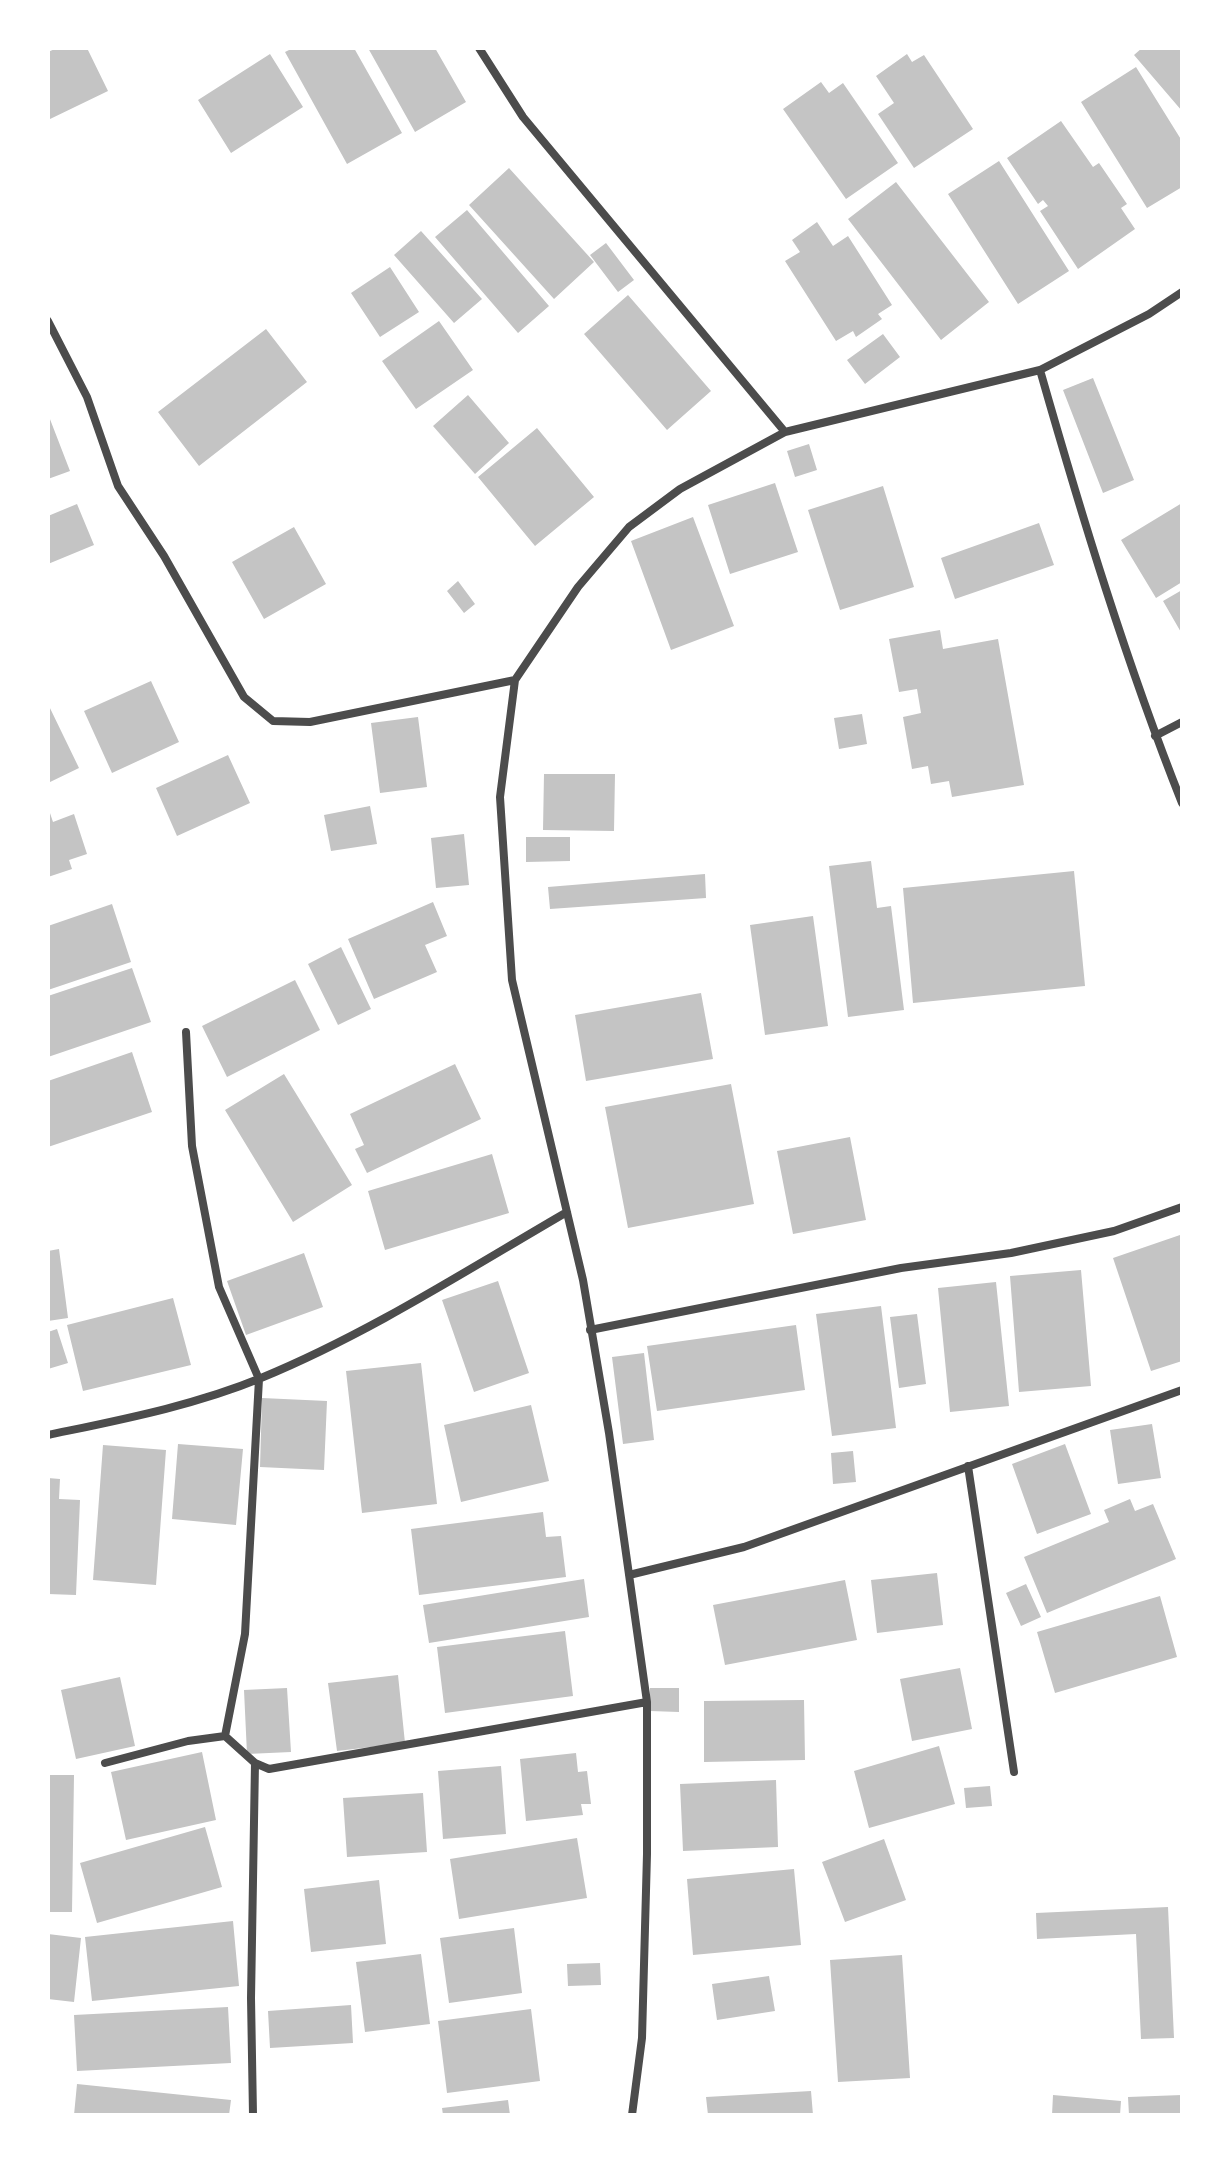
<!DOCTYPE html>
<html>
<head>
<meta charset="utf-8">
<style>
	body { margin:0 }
	#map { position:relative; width:1230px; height:2163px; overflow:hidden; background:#fff; font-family:Inter,sans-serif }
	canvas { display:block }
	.frame { position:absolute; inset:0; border:50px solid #fff; pointer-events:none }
</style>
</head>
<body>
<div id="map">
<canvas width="1230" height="2163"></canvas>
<div class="frame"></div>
</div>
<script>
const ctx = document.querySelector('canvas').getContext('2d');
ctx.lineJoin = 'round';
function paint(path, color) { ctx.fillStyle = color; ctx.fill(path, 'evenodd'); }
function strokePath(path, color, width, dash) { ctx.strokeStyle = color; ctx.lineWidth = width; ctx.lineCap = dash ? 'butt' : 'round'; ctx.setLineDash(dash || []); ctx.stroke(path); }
const building = new Path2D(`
	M57 48H87L108 91 48 120V52Z
	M293 48H354L402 133 347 164 285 52Z
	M368 48H435L466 102 415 132Z
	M1142 48H1182V111L1134 55Z
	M270 54 303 107 231 153 198 100Z
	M907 54 912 62 924 55 973 129 914 168 878 114 894 103 876 76Z
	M1136 67 1182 141V187L1147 208 1081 102Z
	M821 82 829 93 843 83 898 163 846 199 783 109Z
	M1061 121 1093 167 1099 163 1127 204 1121 208 1135 229 1078 269 1040 211 1048 206 1043 200 1038 204 1007 158Z
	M999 161 1069 271 1018 304 948 194Z
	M509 168 594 262 554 299 469 205Z
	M896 182 989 302 941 340 848 219Z
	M467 210 549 306 518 333 435 237Z
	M817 222 833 246 848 236 892 305 878 314 882 319 856 337 853 331 836 341 785 261 800 252 792 240Z
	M421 231 482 299 454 323 394 255Z
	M606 243 634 280 618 292 590 255Z
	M390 267 419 312 380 337 351 293Z
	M628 295 711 391 667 430 584 334Z
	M439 321 473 370 416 409 382 361Z
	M266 329 307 382 199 466 158 412Z
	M883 334 900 357 865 384 847 360Z
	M1093 378 1134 480 1103 493 1063 390Z
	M468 395 509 443 475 474 433 426Z
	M48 414 70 471 48 479Z
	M537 428 594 497 535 546 478 477Z
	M809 444 817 470 795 477 787 451Z
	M775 483 798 552 730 574 708 505Z
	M883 486 914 587 840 610 808 510Z
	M1182 503V582L1156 598 1121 540Z
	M77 504 94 545 48 564V516Z
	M693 517 734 626 671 650 631 541Z
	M1039 523 1054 565 955 599 941 558Z
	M294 527 326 584 264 619 232 562Z
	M458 581 475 604 464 613 447 591Z
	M1182 590V634L1163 601Z
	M940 630 943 649 998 639 1024 785 952 797 949 781 931 784 928 766 912 769 903 717 921 713 917 689 899 692 889 639Z
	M151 681 179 742 112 773 84 711Z
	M48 704 79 768 48 783Z
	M862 714 867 744 839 749 834 718Z
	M418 717 427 787 380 793 371 723Z
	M228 755 250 803 177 836 156 788Z
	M544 774H615L614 831 543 830Z
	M370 806 377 844 331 851 324 815Z
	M48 807 53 822 74 814 87 854 69 860 72 869 48 877Z
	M464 834 469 885 436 888 431 838Z
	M526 837H570V861L526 862Z
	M871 861 877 908 891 906 904 1010 848 1017 829 866Z
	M1074 871 1085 986 913 1003 903 888Z
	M705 874 706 898 550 909 548 887Z
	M433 902 447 936 425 945 437 972 374 999 348 939Z
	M112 904 131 962 48 990V926Z
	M813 916 828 1026 765 1035 750 925Z
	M341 947 371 1009 338 1025 308 964Z
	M132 968 151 1022 48 1057V996Z
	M295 980 320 1030 227 1077 202 1026Z
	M701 993 713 1059 586 1081 575 1015Z
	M132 1052 152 1112 48 1147V1081Z
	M455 1064 481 1119 367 1173 355 1149 364 1145 350 1114Z
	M284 1074 352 1185 293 1222 225 1110Z
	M731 1084 754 1204 628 1228 605 1107Z
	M850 1137 866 1220 793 1234 777 1151Z
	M492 1154 509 1213 385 1250 368 1191Z
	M1180 1235 1182 1361 1151 1371 1113 1258Z
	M59 1249 68 1318 48 1321V1251Z
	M304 1253 323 1307 246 1335 227 1281Z
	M1081 1270 1091 1386 1019 1392 1010 1276Z
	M498 1281 529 1373 474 1392 442 1300Z
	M996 1282 1009 1406 950 1412 938 1288Z
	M173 1298 191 1365 83 1391 67 1325Z
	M881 1306 896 1428 832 1436 816 1314Z
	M917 1314 926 1384 899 1388 890 1317Z
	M796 1325 805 1390 657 1411 647 1346Z
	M57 1329 68 1363 48 1369V1332Z
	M644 1353 654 1440 623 1444 612 1357Z
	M421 1363 437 1504 362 1513 346 1371Z
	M262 1398 327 1401 324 1470 260 1467Z
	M531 1405 549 1481 461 1502 444 1425Z
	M1152 1424 1161 1478 1118 1484 1110 1430Z
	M178 1444 243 1449 236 1525 172 1519Z
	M1065 1444 1091 1514 1037 1534 1012 1464Z
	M103 1445 166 1450 156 1585 93 1580Z
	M853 1451 856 1482 833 1484 831 1453Z
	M48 1478 60 1479 59 1499 80 1500 76 1595 48 1594Z
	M1130 1499 1135 1511 1153 1504 1176 1559 1047 1613 1024 1557 1109 1522 1104 1510Z
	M543 1512 546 1537 561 1536 566 1577 419 1595 411 1529Z
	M937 1573 943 1625 877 1633 871 1580Z
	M584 1579 589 1617 429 1643 423 1605Z
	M845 1580 857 1640 725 1665 713 1605Z
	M1026 1584 1041 1617 1021 1626 1006 1593Z
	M1160 1596 1177 1657 1055 1693 1037 1632Z
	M565 1631 573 1696 445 1713 437 1647Z
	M960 1668 972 1729 912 1741 900 1679Z
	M398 1675 405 1743 337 1751 328 1683Z
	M120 1677 135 1746 76 1759 61 1690Z
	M287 1688 291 1752 247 1754 244 1690Z
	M650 1688H679V1712L650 1711Z
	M804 1700 805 1760 704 1762V1701Z
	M939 1746 955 1804 869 1828 854 1771Z
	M202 1752 216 1820 126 1840 111 1772Z
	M576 1753 578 1772 587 1771 591 1804H581L583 1815 526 1821 520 1759Z
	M501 1766 506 1834 443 1839 438 1771Z
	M48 1775H74L72 1912H48Z
	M776 1780 778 1847 683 1851 680 1784Z
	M990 1786 992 1806 966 1808 964 1788Z
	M423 1793 427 1852 347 1857 343 1798Z
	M205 1827 222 1887 97 1923 80 1863Z
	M577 1838 587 1898 459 1919 450 1859Z
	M884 1839 906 1900 845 1922 822 1862Z
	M794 1869 801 1945 693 1955 687 1879Z
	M379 1880 386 1944 311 1952 304 1889Z
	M1168 1907 1174 2038 1141 2039 1136 1934 1037 1939 1036 1913Z
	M233 1921 239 1986 92 2001 85 1937Z
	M514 1928 522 1993 449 2003 440 1938Z
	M48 1934 81 1938 74 2002 48 1999Z
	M421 1954 430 2024 365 2032 356 1962Z
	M902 1955 910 2078 838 2082 830 1960Z
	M600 1963 601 1985 568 1986 567 1964Z
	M769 1976 775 2011 717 2020 712 1984Z
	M351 2005 353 2043 270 2048 268 2011Z
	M228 2007 231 2063 77 2071 74 2015Z
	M531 2009 540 2081 447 2093 438 2021Z
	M77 2084 231 2100 229 2115H74Z
	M811 2091 813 2115H708L706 2097Z
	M1053 2095 1121 2101 1120 2115H1052Z
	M1182 2095V2115H1129L1128 2097Z
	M508 2100 510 2115H443L442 2108Z`);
const minor = new Path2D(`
	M479 48 523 117 785 432
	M48 321 87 397 118 486 164 556 244 697 273 721 310 722 515 680
	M1040 370C1082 517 1126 662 1182 803
	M1155 736 1182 722
	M186 1032 192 1146 219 1287 259 1379 245 1634 225 1736
	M590 1330 901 1268 1011 1253 1114 1231 1182 1207
	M48 1435C119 1420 193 1406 261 1378 368 1334 467 1270 567 1212
	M968 1466 1014 1772
	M629 1575 744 1547 1182 1390
	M105 1763 188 1741 225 1736 255 1763 269 1769 647 1702
	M253 2115 251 1998 255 1763
	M632 2115 642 2038 647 1854V1702L609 1433 583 1280 512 980 500 797 515 680 578 587 629 527 680 489 785 432 1040 370 1149 314 1182 292`);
paint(building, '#c4c4c4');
strokePath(minor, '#4c4c4c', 8);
</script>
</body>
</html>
